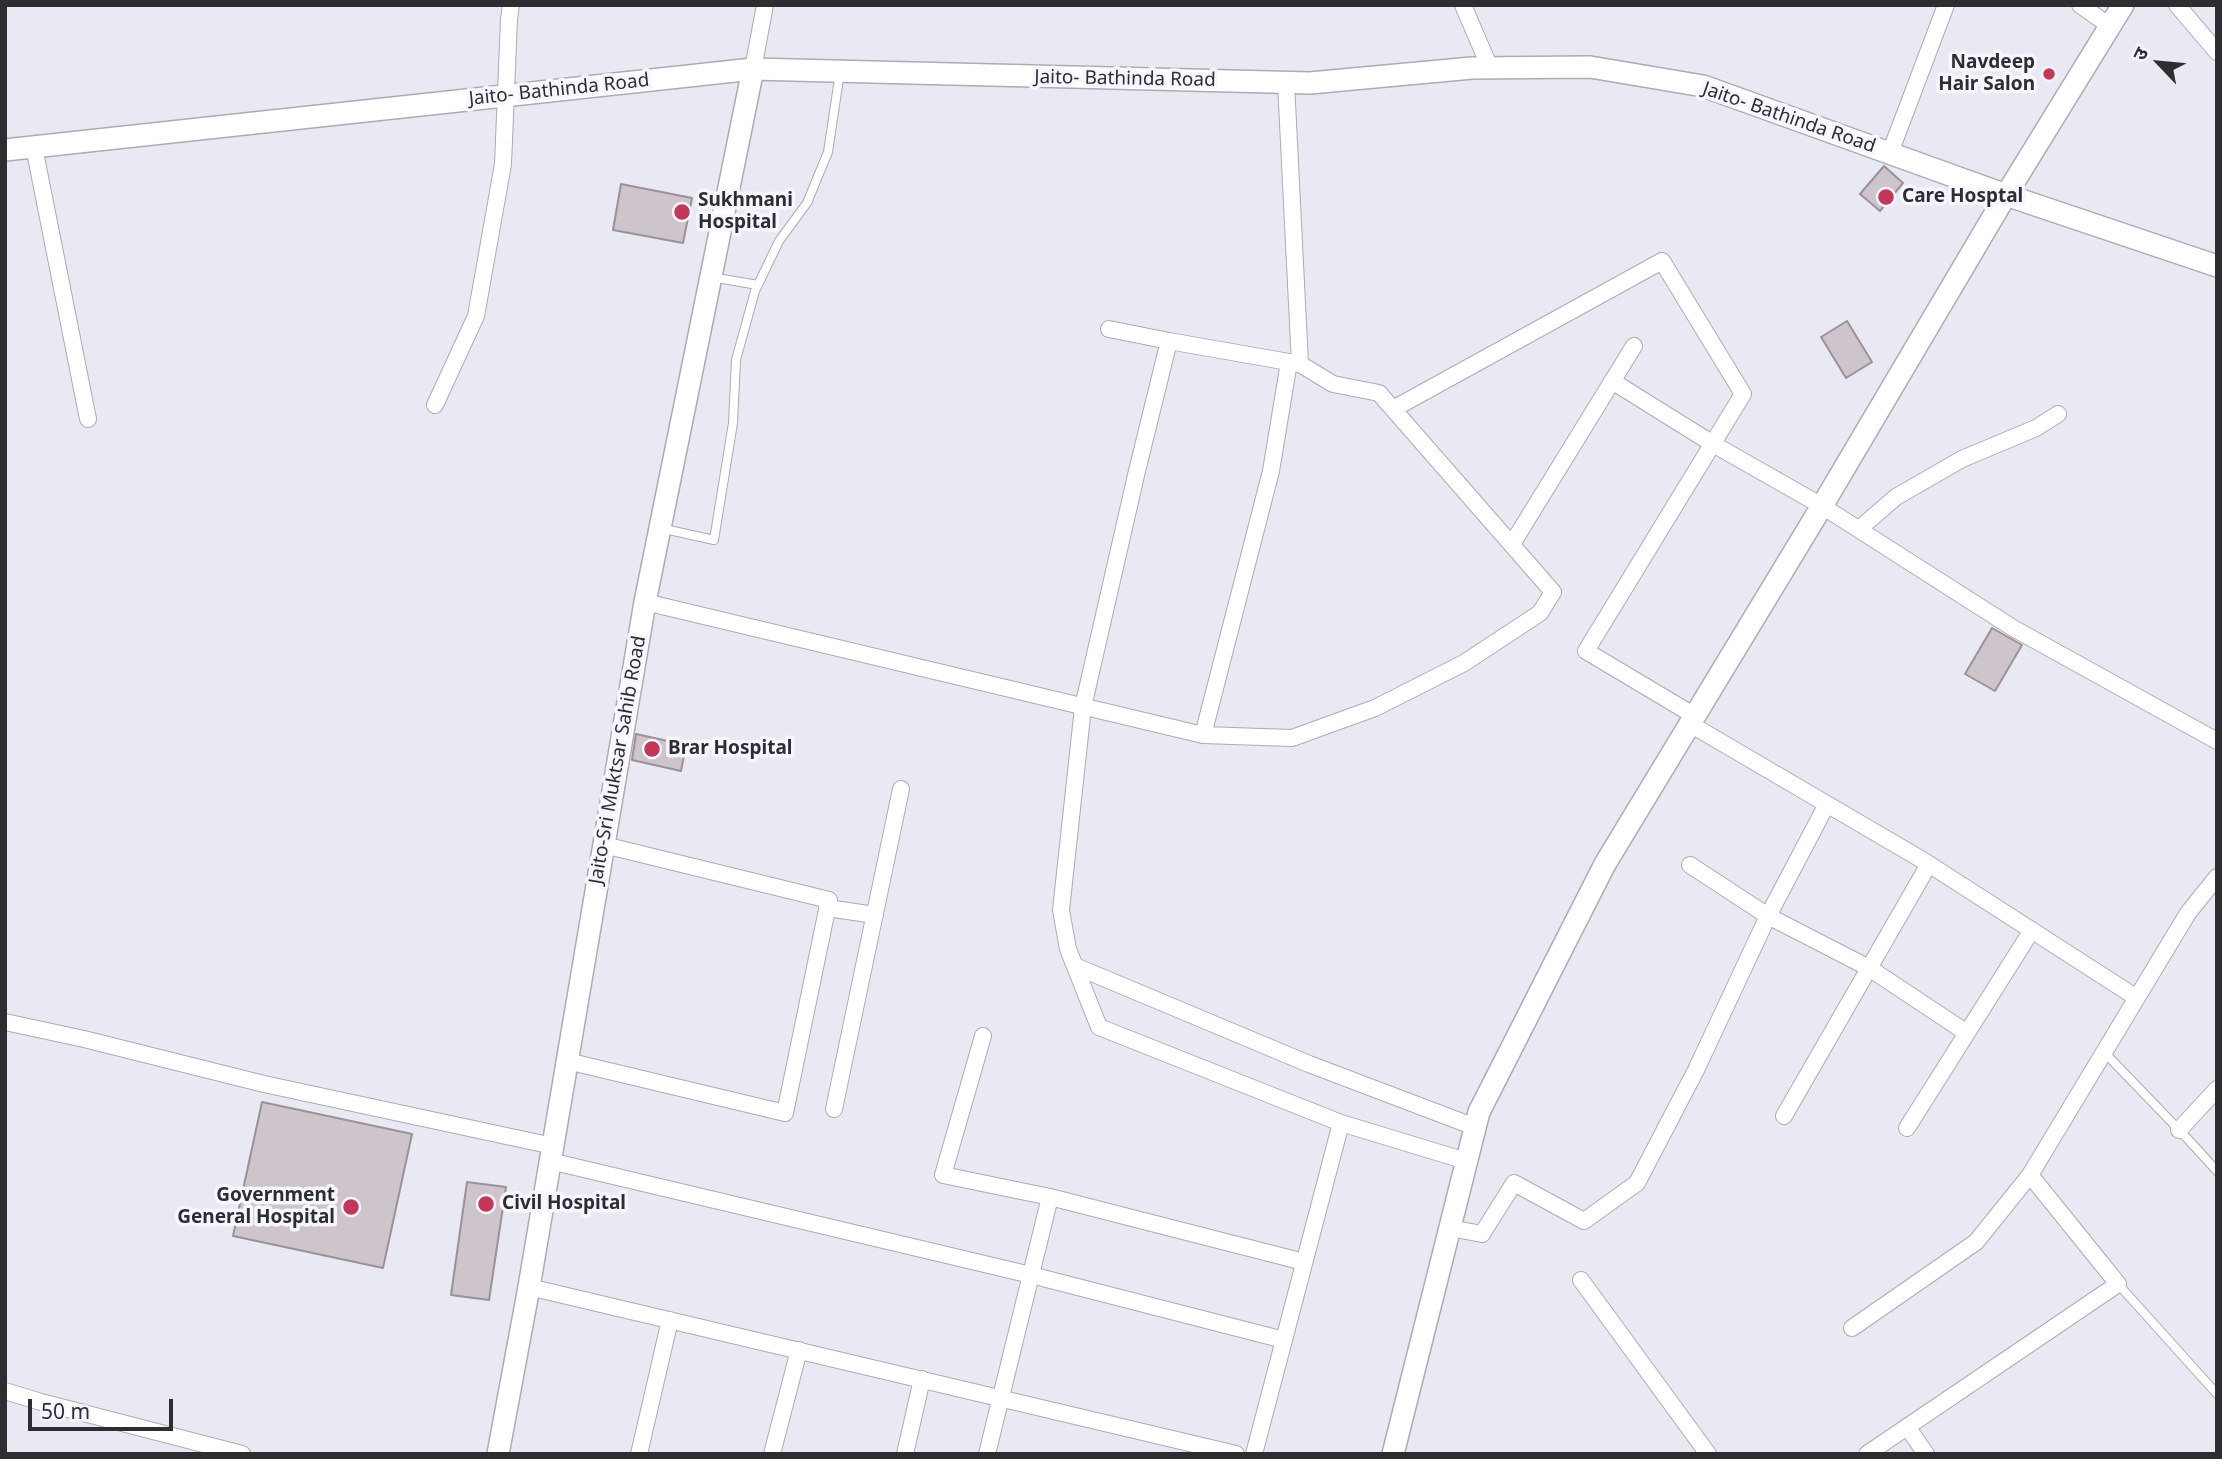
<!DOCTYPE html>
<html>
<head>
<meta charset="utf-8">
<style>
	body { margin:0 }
	#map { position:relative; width:2222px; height:1459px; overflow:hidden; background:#e8e9f2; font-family:"Noto Sans","Noto Sans Devanagari",sans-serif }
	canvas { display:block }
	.frame { position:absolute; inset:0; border:7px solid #2e2e32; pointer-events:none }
	.north { position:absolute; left:2124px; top:28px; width:70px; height:70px; -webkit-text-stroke:5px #f6f6fe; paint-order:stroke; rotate:296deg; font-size:19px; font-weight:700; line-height:28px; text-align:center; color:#2e2e32 }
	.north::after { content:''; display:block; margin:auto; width:24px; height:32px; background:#2e2e32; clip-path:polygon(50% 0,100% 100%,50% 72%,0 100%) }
	.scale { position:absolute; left:28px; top:1399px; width:145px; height:32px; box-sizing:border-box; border:4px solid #2e2e32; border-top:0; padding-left:9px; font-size:21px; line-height:24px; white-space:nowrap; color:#2e2e32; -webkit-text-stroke:5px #f6f6fe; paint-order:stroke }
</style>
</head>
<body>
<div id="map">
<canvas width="2222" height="1459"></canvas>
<div class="frame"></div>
<div class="north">उ</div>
<div class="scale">50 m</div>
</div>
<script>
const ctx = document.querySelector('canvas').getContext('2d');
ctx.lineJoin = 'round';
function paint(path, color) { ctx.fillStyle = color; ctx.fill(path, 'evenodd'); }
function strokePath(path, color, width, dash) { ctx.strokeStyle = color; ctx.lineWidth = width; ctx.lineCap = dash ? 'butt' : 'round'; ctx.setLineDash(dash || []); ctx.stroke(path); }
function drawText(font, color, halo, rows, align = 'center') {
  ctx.font = font + ' "Noto Sans",sans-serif'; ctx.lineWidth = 7; ctx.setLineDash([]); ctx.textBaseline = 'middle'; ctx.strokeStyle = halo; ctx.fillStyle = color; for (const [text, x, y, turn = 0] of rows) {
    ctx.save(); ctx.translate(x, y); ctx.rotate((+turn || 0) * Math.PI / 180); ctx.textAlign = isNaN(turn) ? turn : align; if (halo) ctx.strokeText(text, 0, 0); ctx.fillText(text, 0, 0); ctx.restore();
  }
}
const building = new Path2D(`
	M1884 166 1903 183 1880 211 1860 194Z
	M621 184 692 198 683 243 613 230Z
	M1847 321 1872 362 1846 378 1821 337Z
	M1992 628 2022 645 1995 691 1965 674Z
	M636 734 686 745 681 771 632 760Z
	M262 1102 412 1134 383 1268 233 1236Z
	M467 1182 506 1187 489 1300 451 1295Z`);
const lane = new Path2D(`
	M711 277 758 285
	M660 528 714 540 733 423 736 360 755 291 779 241 807 203 828 152 840 72
	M2104 1052 2184 1135 2217 1171
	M2118 1284 2217 1394`);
const street = new Path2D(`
	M1463 5 1490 68
	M2080 5 2110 26
	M2177 5 2217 52
	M753 69 765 5
	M34 147 88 419
	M1890 153 1946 5
	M1109 329 1169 341 1137 471 1083 707 1061 910 1068 949 1099 1027 1341 1123
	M1169 341 1300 364 1286 83
	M1612 381 1713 444 1822 506 2013 628 2217 741
	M435 405 476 316 503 164 509 19 511 5
	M1393 409 1662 261 1743 394 1586 651 1695 716
	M1859 529 1896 497 1962 459 2036 428 2058 414
	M1512 544 1634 346
	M645 602 1203 735 1271 471 1289 362
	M1690 724 1924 861 2137 998
	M1203 735 1292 738 1375 708 1464 663 1540 613 1553 592 1379 393 1333 384 1300 364
	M1690 865 1768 916 1869 968 1967 1033
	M827 908 875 915
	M1075 966 1309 1064 1475 1127
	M5 1022 84 1039 264 1084 553 1146
	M983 1036 943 1175 1050 1197 987 1454
	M567 1061 785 1113 829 900 604 845
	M834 1109 901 789
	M1784 1116 1929 864
	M1907 1128 2032 930
	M2179 1130 2217 1089
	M550 1161 1031 1275 1284 1340
	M1050 1197 1304 1262
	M1450 1228 1482 1234 1514 1183 1584 1221 1637 1183 1696 1070 1768 916 1827 804
	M1581 1280 1708 1454
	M529 1287 1236 1454
	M1852 1328 1976 1242 2030 1175 2188 913 2217 877
	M5 1391 41 1402 242 1454
	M1908 1428 1926 1454
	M639 1454 670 1320
	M772 1454 799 1350
	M905 1454 922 1379
	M1254 1454 1341 1123 1466 1161
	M1867 1454 2118 1284 2030 1175`);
const secondary = new Path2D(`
	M5 150 753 69 1310 83 1472 68 1590 67 1703 86 2006 195 2217 266
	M498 1454 529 1287 645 602 753 69
	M1393 1454 1479 1112 1605 864 1822 506 2006 195 2123 5`);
const markers = [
	[2049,74,7,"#c63657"],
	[1886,197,9,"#c63657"],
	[682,212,9,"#c63657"],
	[652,749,9,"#c63657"],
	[486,1204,9,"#c63657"],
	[351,1207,9,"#c63657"]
];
const poiNames = [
	["Navdeep",2035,63,"right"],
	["Hair Salon",2035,85,"right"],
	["Care Hosptal",1902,197],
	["Sukhmani",698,201],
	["Hospital",698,223],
	["Brar Hospital",668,749],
	["Government",335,1196,"right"],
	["General Hospital",335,1218,"right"],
	["Civil Hospital",502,1204]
];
const streetNames = [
	["Jaito- Bathinda Road",1125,79,1],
	["Jaito- Bathinda Road",559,90,-6],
	["Jaito- Bathinda Road",1789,118,19],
	["Jaito-Sri Muktsar Sahib Road",618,760,-80]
];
paint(building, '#cdc5cb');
strokePath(building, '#9a9298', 2);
strokePath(lane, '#abacb4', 10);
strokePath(street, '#abacb4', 18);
strokePath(secondary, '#abacb4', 24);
strokePath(lane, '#fff', 8);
strokePath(street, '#fff', 16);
strokePath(secondary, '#fff', 21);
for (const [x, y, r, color] of markers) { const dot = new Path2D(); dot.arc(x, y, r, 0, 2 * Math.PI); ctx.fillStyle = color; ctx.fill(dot); strokePath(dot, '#f6f6fe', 2.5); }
drawText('bold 19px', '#2e2e32', '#f6f6fe', poiNames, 'left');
drawText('19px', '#2e2e32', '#f6f6fe', streetNames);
</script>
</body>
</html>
